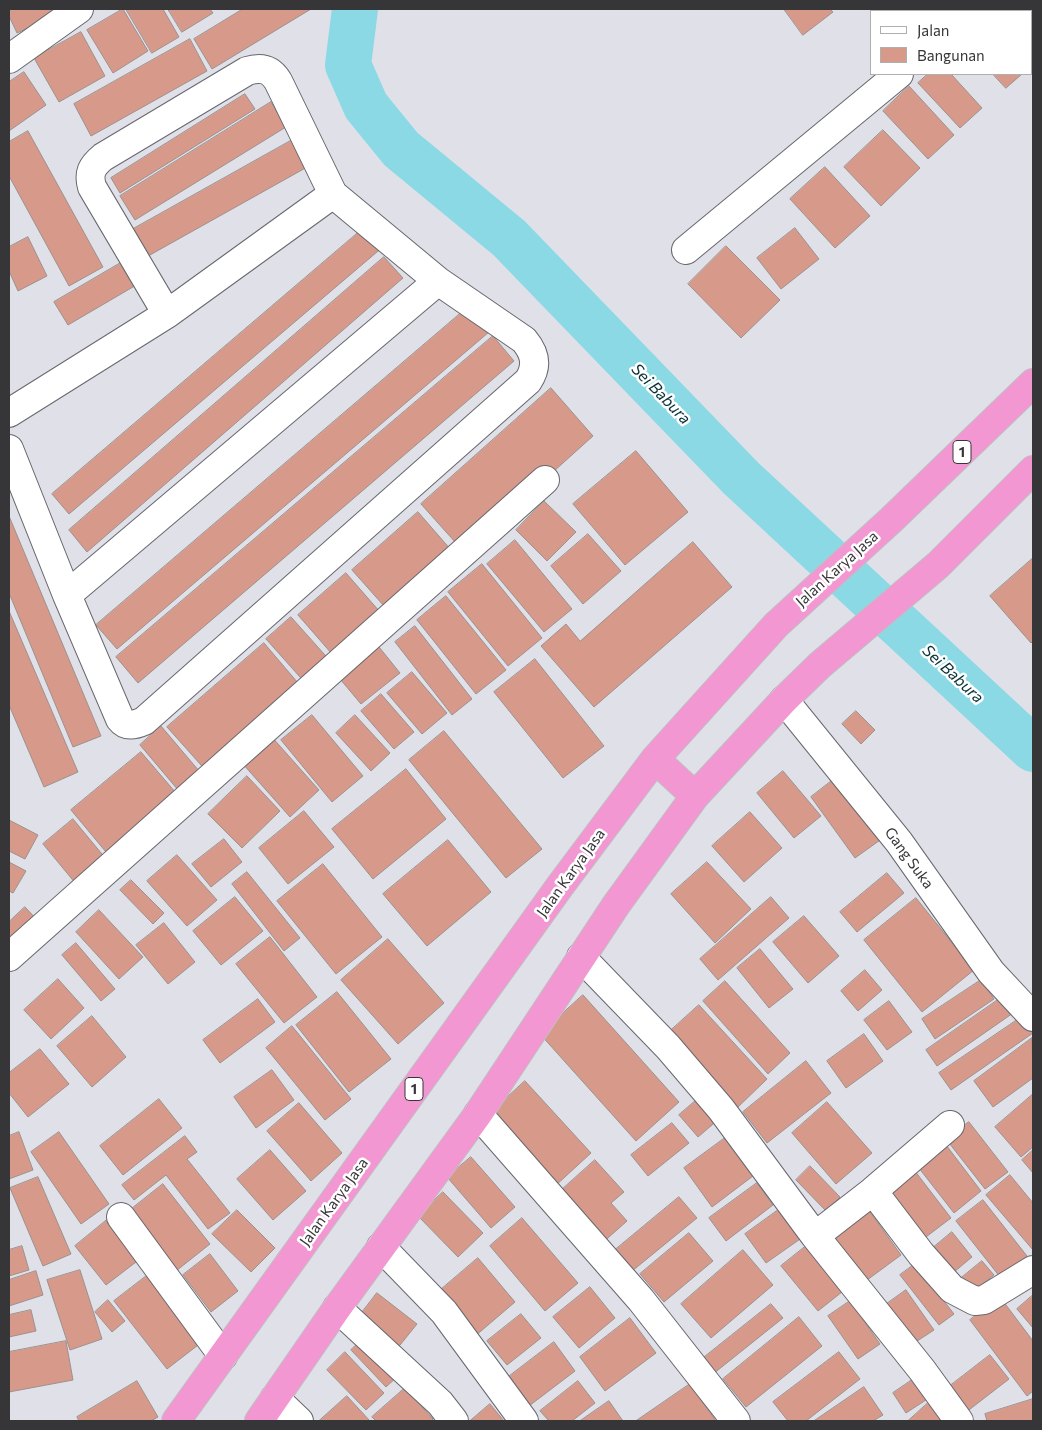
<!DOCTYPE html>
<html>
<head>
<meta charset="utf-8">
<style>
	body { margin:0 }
	#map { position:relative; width:1042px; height:1430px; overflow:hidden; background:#e0e0e9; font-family:Commissioner,sans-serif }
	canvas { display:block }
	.frame { position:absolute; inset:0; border:10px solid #363639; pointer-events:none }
	.legend { position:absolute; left:870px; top:10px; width:162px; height:65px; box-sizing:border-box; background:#fff; border:1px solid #afafb0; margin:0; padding:6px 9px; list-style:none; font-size:15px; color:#363639 }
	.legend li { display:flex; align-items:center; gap:10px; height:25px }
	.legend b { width:25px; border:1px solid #afafb0 }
</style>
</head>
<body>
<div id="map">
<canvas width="1042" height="1430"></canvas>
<div class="frame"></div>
<ul class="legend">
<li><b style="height:6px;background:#fff"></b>Jalan</li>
<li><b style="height:14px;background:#d79989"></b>Bangunan</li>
</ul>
</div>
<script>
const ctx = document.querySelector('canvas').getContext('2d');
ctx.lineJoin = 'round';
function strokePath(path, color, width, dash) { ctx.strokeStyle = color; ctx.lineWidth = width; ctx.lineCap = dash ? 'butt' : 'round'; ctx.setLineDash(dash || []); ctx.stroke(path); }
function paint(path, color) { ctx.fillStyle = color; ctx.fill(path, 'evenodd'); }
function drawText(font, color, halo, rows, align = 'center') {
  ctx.font = font + ' Commissioner,sans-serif'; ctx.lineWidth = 5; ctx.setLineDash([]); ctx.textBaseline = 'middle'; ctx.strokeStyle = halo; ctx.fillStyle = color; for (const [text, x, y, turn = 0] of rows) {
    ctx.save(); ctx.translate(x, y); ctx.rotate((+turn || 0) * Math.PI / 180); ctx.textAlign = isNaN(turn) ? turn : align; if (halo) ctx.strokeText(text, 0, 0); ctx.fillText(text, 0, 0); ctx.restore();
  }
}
const river = new Path2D(`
	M355 9 348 65 366 106 401 149 509 238 741 478 1033 749`);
const building = new Path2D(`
	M9 9H63L64 11 17 33 9 16Z
	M123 9 148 51 113 73 87 30Z
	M126 9H163L179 37 152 53Z
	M168 9H210L213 13 182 32Z
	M243 9H311L212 69 194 39Z
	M784 9H830L833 12 803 35Z
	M928 9H966L963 11H930Z
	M1031 9H1033V38L1031 35V11H1028Z
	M81 32 105 76 59 102 34 58Z
	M190 39 207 71 91 136 74 104Z
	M24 72 46 105 9 131V82Z
	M928 74H951L982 108 960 128 918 83Z
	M993 74H1022L1006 88Z
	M909 86 954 135 928 159 883 111Z
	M245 94 255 109 120 193 111 178Z
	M271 102 286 127 135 220 120 196Z
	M883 130 920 168 881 206 844 167Z
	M28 131 103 267 69 286 9 176V142Z
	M294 139 309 166 141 260 126 233Z
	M825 167 870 216 835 248 790 199Z
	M366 226 384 246 69 514 52 494Z
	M795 228 819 259 781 289 757 258Z
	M28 237 47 276 18 291 9 271V247Z
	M726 246 780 300 741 338 688 284Z
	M384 257 403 278 87 552 69 530Z
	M124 261 138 284 68 325 54 302Z
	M468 307 489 332 117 649 96 625Z
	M493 336 514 361 138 683 116 657Z
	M551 388 593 436 464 552 421 504Z
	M636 451 688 512 625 565 573 504Z
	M544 501 576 532 547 561 516 530Z
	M418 512 458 558 392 615 352 570Z
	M9 516 101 736 73 747 9 593Z
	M588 534 621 571 583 604 551 566Z
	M515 540 572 609 544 632 487 564Z
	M693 542 732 587 594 707 541 646 566 624 580 641Z
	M1033 558V641L1031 643 990 596Z
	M482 564 542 638 508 666 448 592Z
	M346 573 387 620 339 662 298 615Z
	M446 596 506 670 476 694 417 620Z
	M9 611 78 772 44 787 9 705Z
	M291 617 333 664 308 686 266 639Z
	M415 626 472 699 452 715 395 642Z
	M264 643 304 690 209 774 167 727Z
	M379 647 400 673 361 704 340 679Z
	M535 659 604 746 563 778 494 692Z
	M412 672 447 713 422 734 387 693Z
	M381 694 414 732 394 749 361 711Z
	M856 711 875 730 861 744 842 724Z
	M312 715 363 776 332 802 281 740Z
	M355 715 390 753 371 771 336 733Z
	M161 726 205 778 184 797 140 745Z
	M444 731 542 849 506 878 409 760Z
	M271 736 319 790 290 817 242 763Z
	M141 752 182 800 111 858 71 810Z
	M406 769 446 819 373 879 332 829Z
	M783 771 821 816 794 838 757 793Z
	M247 776 280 811 242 848 208 814Z
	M838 776 883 838 855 858 811 797Z
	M304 811 334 847 288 884 259 848Z
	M750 812 782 848 744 882 712 846Z
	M73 819 111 865 81 890 43 844Z
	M9 820 38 835 25 859 9 851Z
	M224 839 242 862 211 887 192 864Z
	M448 840 491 892 427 946 383 894Z
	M177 855 217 900 187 926 147 881Z
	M9 862 26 871 13 893 9 891Z
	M707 862 751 909 715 943 671 894Z
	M323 864 382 937 336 974 277 901Z
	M247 872 300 938 284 951 232 884Z
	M887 873 904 893 857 932 840 912Z
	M131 880 164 913 153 924 120 890Z
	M235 897 263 931 221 965 193 931Z
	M771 897 789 918 718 980 700 959Z
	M916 898 974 970 922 1012 864 940Z
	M25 907 39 922 9 950V922Z
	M99 910 143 957 119 979 76 932Z
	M804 916 839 956 808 983 773 942Z
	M164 923 195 962 168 984 136 945Z
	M270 937 317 997 284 1023 236 964Z
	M388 939 444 1003 398 1044 341 980Z
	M76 943 115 989 101 1001 62 955Z
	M760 949 793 989 769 1008 737 968Z
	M865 970 882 990 858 1011 841 991Z
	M58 979 84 1008 51 1039 24 1010Z
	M981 980 994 999 935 1039 922 1019Z
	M725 981 790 1053 768 1074 703 1001Z
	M337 992 391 1059 349 1092 296 1025Z
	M583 995 679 1102 636 1141 540 1034Z
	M1005 995 1016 1011 937 1066 926 1050Z
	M258 999 275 1022 220 1063 203 1040Z
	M889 1001 912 1032 887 1050 864 1020Z
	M699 1005 767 1079 737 1108 668 1033Z
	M92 1016 126 1057 92 1087 57 1046Z
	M1023 1016 1033 1033 951 1090 939 1073Z
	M292 1026 351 1099 325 1120 266 1048Z
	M864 1034 883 1061 846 1088 827 1061Z
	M1032 1038 1033 1078 993 1107 974 1081Z
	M40 1049 69 1084 28 1117 9 1093V1073Z
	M806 1061 831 1093 767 1143 743 1112Z
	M272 1070 294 1100 256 1128 234 1097Z
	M525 1081 591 1153 554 1187 488 1115Z
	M1033 1094V1147L1021 1157 995 1127Z
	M700 1097 719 1119 698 1137 679 1115Z
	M159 1099 182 1128 123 1175 100 1146Z
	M827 1102 872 1153 836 1184 792 1133Z
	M299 1103 342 1153 311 1181 267 1131Z
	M969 1122 1008 1172 985 1189 946 1139Z
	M672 1123 689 1143 648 1176 631 1155Z
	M19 1132 33 1170 9 1179V1136Z
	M59 1132 109 1204 81 1224 31 1152Z
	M185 1136 197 1152 187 1159 230 1213 208 1229 166 1175 134 1200 122 1185Z
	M725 1138 753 1176 712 1207 684 1168Z
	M943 1141 981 1191 954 1213 915 1163Z
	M270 1150 306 1191 273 1220 237 1179Z
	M1033 1150V1173L1022 1160Z
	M471 1157 515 1207 491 1228 447 1177Z
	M595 1160 624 1192 611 1203 627 1221 600 1245 556 1195Z
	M810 1166 840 1197 826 1211 796 1180Z
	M911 1166 951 1218 918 1243 878 1191Z
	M1010 1175 1033 1203V1250L986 1195Z
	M38 1177 71 1254 43 1266 10 1188Z
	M757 1183 773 1205 726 1241 709 1218Z
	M163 1184 210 1244 176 1271 129 1211Z
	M443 1192 483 1233 458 1257 418 1216Z
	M679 1197 697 1218 626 1276 609 1255Z
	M983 1200 1027 1256 1000 1277 956 1221Z
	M781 1208 803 1237 766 1263 745 1234Z
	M868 1209 901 1255 863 1283 830 1237Z
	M237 1210 275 1248 251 1272 212 1234Z
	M522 1218 578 1283 545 1311 490 1246Z
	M108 1219 140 1259 106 1285 75 1246Z
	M952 1232 972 1257 948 1277 928 1252Z
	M689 1233 713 1261 664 1302 640 1274Z
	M811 1242 847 1288 818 1311 781 1266Z
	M22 1246 29 1270 9 1276V1250Z
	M743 1250 773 1285 711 1338 681 1304Z
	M210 1254 238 1291 211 1312 183 1275Z
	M478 1258 515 1302 474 1337 437 1293Z
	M982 1261 994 1275 971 1293 960 1279Z
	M915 1264 954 1314 939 1325 900 1275Z
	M80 1270 102 1339 70 1350 47 1280Z
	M36 1271 43 1295 9 1306V1280Z
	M149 1274 202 1342 167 1369 114 1301Z
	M590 1287 615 1318 579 1348 553 1317Z
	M906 1290 934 1330 908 1347 881 1308Z
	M377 1293 417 1324 396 1350 357 1319Z
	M1032 1296 1033 1297V1328L1017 1309Z
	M1000 1297 1033 1341V1391L1027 1396 970 1320Z
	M108 1300 125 1321 112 1332 95 1312Z
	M850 1301 880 1344 858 1359 828 1316Z
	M771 1304 783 1318 708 1378 697 1363Z
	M31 1310 36 1331 9 1337V1315Z
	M521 1314 541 1338 507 1365 487 1341Z
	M799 1317 822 1346 746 1407 723 1379Z
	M630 1318 656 1353 605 1391 580 1357Z
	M364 1338 399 1375 386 1387 351 1350Z
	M66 1341 73 1380 9 1392V1352Z
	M554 1342 575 1371 529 1406 507 1378Z
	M345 1352 384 1393 366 1410 327 1370Z
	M839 1352 860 1379 806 1421H788L773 1402Z
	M990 1355 1009 1379 965 1413 946 1389Z
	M915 1378 929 1398 906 1413 893 1393Z
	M137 1381 158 1417 151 1421H79L77 1417Z
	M578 1381 595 1403 572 1421H549L540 1411Z
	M690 1384 716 1421H636Z
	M864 1387 883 1415 873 1421H814Z
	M405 1388 433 1419 431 1421H376L372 1417Z
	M347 1396 370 1421H319Z
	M1033 1399V1421H987L985 1414Z
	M609 1401 623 1421H580Z
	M928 1403 944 1421H908Z
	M490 1404 504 1421H470Z`);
const minor = new Path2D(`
	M975 11 978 9
	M9 59 79 9
	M686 250 899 74
	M167 314 92 187C88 173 92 166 103 157L247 71C260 67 270 68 278 81L333 194
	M9 413 167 314 333 194 438 281 524 340C535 353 538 366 528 381L144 721C135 725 126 727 120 719L67 595 9 449
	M67 595 438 281
	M784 700 899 842 991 972 1033 1017
	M9 957 545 480
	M581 957 668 1047 721 1109 815 1236 922 1370 959 1421
	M478 1114 641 1300 736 1421
	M873 1191 921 1254 952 1289 975 1301 984 1300 1033 1270
	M121 1217 223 1356
	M815 1236 873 1191 950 1125
	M381 1247 444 1312 524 1421
	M337 1308 440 1403 454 1421
	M275 1398 299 1421`);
const highway = new Path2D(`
	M655 759 695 796
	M176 1421 560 886 655 759 776 625 891 520 1033 383
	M259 1421 337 1308 478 1114 616 905 695 796 784 700 820 665 938 565 1033 470`);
const shields = [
	[962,452,18],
	[414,1089,18]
];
const shieldNames = [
	["1",962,452],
	["1",414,1089]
];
const streetNames = [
	["Jalan Karya Jasa",837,569,-42],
	["Gang Suka",909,858,54],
	["Jalan Karya Jasa",571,873,-54],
	["Jalan Karya Jasa",334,1202,-54]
];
const waterNames = [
	["Sei Babura",661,394,46],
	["Sei Babura",953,674,43]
];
strokePath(river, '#8bd9e5', 46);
paint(building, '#d79989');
strokePath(building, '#9b918e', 1);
strokePath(minor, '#67676e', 30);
strokePath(highway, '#bfbfc0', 30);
strokePath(minor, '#fff', 28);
strokePath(highway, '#f397d2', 28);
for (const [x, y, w] of shields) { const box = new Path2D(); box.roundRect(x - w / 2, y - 11.5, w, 23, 4); ctx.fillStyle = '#fff'; ctx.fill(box); strokePath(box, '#363639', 1); }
drawText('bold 14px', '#363639', null, shieldNames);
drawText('15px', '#363639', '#fff', streetNames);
drawText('italic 16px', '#093136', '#fff', waterNames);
</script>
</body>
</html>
